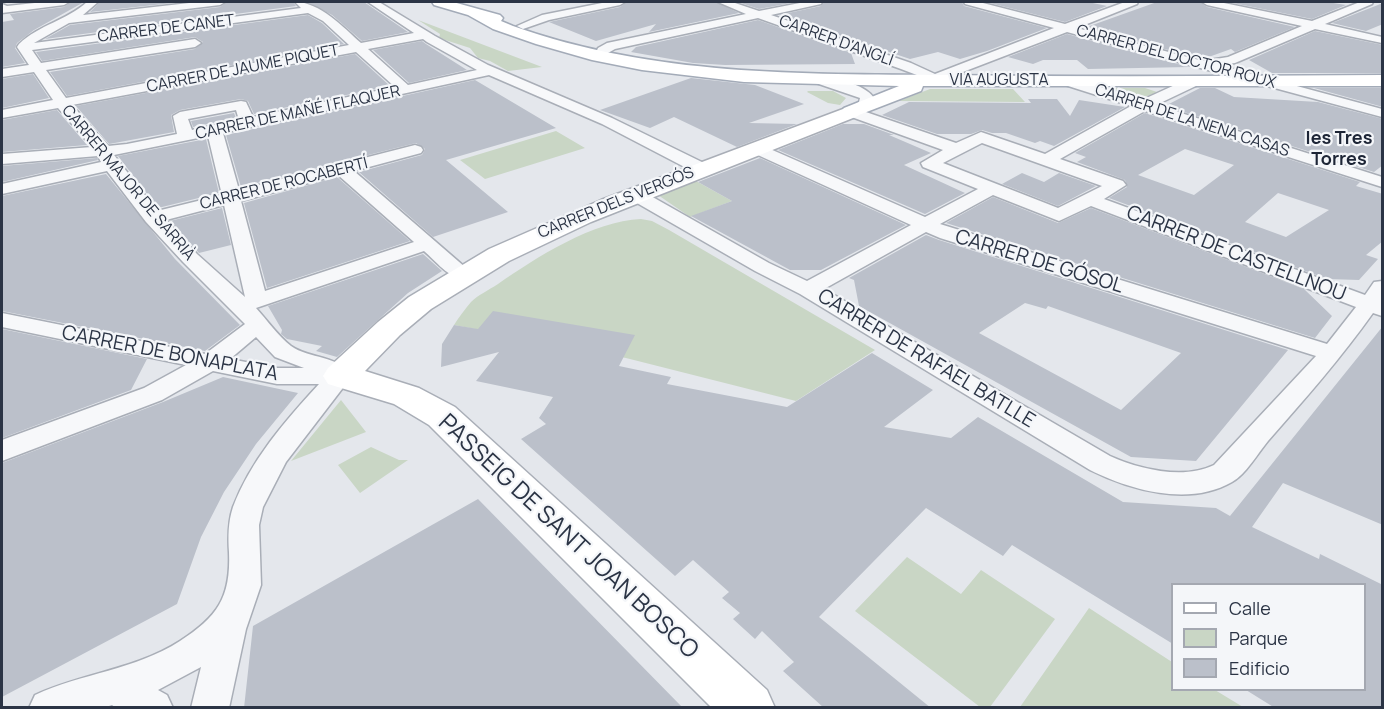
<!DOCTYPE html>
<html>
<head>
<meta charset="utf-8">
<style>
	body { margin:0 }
	#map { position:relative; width:1384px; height:709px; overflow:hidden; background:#e4e7ec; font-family:Manrope,sans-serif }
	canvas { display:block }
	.frame { position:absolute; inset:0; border:3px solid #2b3445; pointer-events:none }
	.legend { position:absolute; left:1171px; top:583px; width:195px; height:108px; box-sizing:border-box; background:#f4f6f9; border:2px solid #a4a8b1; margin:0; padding:8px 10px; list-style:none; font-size:18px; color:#2b3445 }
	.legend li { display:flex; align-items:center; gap:12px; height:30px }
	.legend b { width:30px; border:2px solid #a4a8b1 }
</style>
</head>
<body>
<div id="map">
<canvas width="1384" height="709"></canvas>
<div class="frame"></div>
<ul class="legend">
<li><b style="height:8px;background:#fff"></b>Calle</li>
<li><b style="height:16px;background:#c9d6c5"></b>Parque</li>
<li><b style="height:16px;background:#bbc0ca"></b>Edificio</li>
</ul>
</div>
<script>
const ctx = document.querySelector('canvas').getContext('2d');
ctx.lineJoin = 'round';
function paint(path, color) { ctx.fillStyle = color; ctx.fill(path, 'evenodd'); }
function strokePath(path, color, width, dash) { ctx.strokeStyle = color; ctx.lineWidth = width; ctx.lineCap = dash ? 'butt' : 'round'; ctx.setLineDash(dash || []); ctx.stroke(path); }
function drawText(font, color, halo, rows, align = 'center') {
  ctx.font = font + ' Manrope,sans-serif'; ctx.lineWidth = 4.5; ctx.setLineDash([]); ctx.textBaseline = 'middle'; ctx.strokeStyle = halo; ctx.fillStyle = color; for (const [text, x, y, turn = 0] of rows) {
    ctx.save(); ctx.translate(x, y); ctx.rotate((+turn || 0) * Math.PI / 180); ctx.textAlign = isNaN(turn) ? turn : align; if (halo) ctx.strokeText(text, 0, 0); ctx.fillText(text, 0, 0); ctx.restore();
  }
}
const green = new Path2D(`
	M418 20 542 67 508 71 490 61 478 58 470 48 439 38 440 34Z
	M1110 88H1145L1157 92C1139 102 1124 95 1106 90Z
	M930 89H1013L1025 102 899 101Z
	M808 91H833L846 98 840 105 828 103 807 92Z
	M556 131 585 148 485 179 460 160Z
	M696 181 732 201 690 217 658 195Z
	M641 219 652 221 669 230 875 350 796 401 626 358 454 325C459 317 465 309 471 302 478 295 489 290 498 284 537 257 593 221 641 219Z
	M341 400 366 432 291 461Z
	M371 447 399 460H408L360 493 338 465Z
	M907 557 961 594 981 570 1055 619 990 707H980L855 611Z
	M1089 608 1172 662V690H1215L1243 707H1020Z`);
const building = new Path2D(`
	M71 2H84L34 30 17 43 15 48 25 63 2 67V22L14 20 10 14 64 7Z
	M100 2H182L90 12Z
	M227 2H293L296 6 45 39 70 25 220 7Z
	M307 2H364L408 32 362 41 332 15Z
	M627 2H716L739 13 649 32 656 24 596 41 549 22 620 7Z
	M738 2H796L759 9Z
	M824 2H962L964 6 1047 28 987 51 960 59 938 52 910 59 779 15 821 6Z
	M986 2H1088L1107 6 1065 22Z
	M1157 2H1200L1207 7 1295 27 1235 52 1231 49 1203 59 1084 28Z
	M1228 2H1327L1346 5 1312 19Z
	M1383 3V24L1366 31 1332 23Z
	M308 15 322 23 344 44 67 96 50 72 195 49 203 42 195 37 42 61 36 52Z
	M758 20 851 53 855 64 725 65 693 63 631 52 636 47Z
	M1315 31 1383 45V73H1272L1249 60Z
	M1067 34 1189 67 1088 69 1077 60H1043L1033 64 1008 57Z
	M422 41 426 44 467 70 409 83 373 50Z
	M355 54 390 86 254 114 248 101 241 99 180 110 171 115 174 132 109 144 76 106Z
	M33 74 49 98 2 108V79Z
	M691 78 755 85 804 104 749 123 797 124 737 147 674 117 650 128 600 110Z
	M475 80 556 128 446 160 508 212 433 237 359 172 422 155 425 149 416 143 241 187 226 135Z
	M1200 88H1215L1234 97 1318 102 1383 119V165L1374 172 1165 106Z
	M1314 88H1383V107Z
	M1028 99H1057L1070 116 1079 100 1125 107 1054 146 1040 141 1035 143 1006 133H992L982 130 971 134H937L882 115 909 102 1031 103Z
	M57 110 87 145 2 152V120Z
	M234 113 236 118 193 127 191 121Z
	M1145 113 1360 182 1356 186 1383 194V241L1366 255 1378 259 1359 280 1327 279 1109 198 1127 187 1125 180 1077 162 1086 157 1075 153ZM1185 149 1234 165 1194 195 1138 175ZM1278 193 1329 210 1286 237 1245 222Z
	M843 124H864L894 135H889L931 153 904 165 965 193 925 214 778 150Z
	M206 139 219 193 158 208 118 156Z
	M97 158 98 160 2 182V166Z
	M760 158 906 225 821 270H790L691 216 732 201 698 182Z
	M1022 173 1044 182 1059 173 1096 186 1058 206 1002 184Z
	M106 174 175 259 240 325 205 351 2 311V196Z
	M337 177 410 241 267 288 244 203Z
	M993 197 1058 223 1091 208 1304 289 1332 316 1315 338 946 223Z
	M222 208 231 245 199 253 170 221Z
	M926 235 939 240 1288 350 1196 461 1131 457 859 306 854 280 849 278ZM1025 303 1046 309 1048 306 1181 353 1121 410 979 333Z
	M423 254 442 271 408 293 337 357 316 351 322 346 287 339 281 334 282 330 268 306Z
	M493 311 635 335 619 366 671 377 667 384 787 407 872 353 933 390 884 427 951 438 978 417 1123 502 1216 508 1230 516 1383 326V525L1283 483 1252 527 1319 559 1320 554 1383 585V708H1275L1246 690H1365V585H1173V644L1012 545 1003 556 926 508 819 617 931 708H824L783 671 794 662 762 631 755 639 733 619 740 613 722 598 729 592 693 560 675 576 521 439 546 424 539 418 553 397 476 381 499 352 441 367 442 344 454 325 478 329Z
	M2 329 147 359 131 390 2 438Z
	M223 377 298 393 256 444 224 492 201 537 177 604 2 697V463L163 402Z
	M478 499 683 708H244L253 626Z`);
const street = new Path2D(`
	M44 2H69L64 5 2 13V4L7 6Z
	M87 2H98L83 15 198 2H225L220 5 69 23 34 43 301 8 295 2C320 2 343 27 361 43L414 33 368 2H379L435 36 488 65 612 118 708 165 710 169 708 173H696L602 124 489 75 223 133 239 190 415 145 421 147 423 150 421 153 354 171 473 274 470 278C452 283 437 262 424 251L256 308C267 320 278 336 291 346 309 359 339 355 352 376L286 462 263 507 259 525 261 585 246 629 229 708H191L201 667 158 690 167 695 173 708H116L112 705 103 708H29L35 695C82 673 135 670 180 641 217 617 231 598 229 552 228 537 228 522 233 507 251 460 285 421 319 384H277L213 371 162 400 2 461V440L144 388 186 365 2 327V313L205 354 245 324 183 262 146 222 107 171 2 194V184L101 162 98 156 2 164V154L92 147 58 108 2 118V110L53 100 34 72 2 77V69L29 65 17 47 19 44C39 25 67 20 87 2ZM308 13 323 21 349 45 66 98 46 70 195 47 201 43 195 39 41 63 32 50ZM423 39 427 42 477 70 408 85 368 49ZM356 52 395 87 253 117 246 102 241 101 180 112 173 116 177 134 127 144 108 146 72 105ZM236 110 239 120 192 130 188 119ZM208 136 222 195 157 211 114 155ZM338 175 414 242 265 291 241 201ZM224 205 245 297 197 254 166 220ZM256 337 275 357 304 368H277L230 359Z
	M607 2H625L620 5 549 20 523 29 517 26 542 15Z
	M718 2H732L759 11 805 2H822L821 4 771 15 911 63 935 74 1054 28 965 4 964 2H979L1065 24 1125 2H1138L1137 4 1077 28 1203 61 1228 57 1302 26 1207 5 1202 2H1219L1312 21 1360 2H1373L1372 4 1325 24 1382 37V43L1315 29 1235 63 1219 65 1382 109V117L1067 32 929 85 924 84 922 77 901 69 758 18 615 49 608 53 604 60 600 61 594 57 598 48 607 43 746 14Z
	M818 75C835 79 864 83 874 98L870 107 863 111 956 143 981 132 1045 154 1131 106 1065 85 1063 82 1065 79H1075L1142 100 1188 79H1198L1200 82 1198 85 1156 105 1382 177V187L1145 111 1060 159 1123 181 1126 185 1104 199 1365 295 1374 282 1382 281V316L1373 313C1341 358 1305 399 1268 441 1258 453 1246 474 1232 482 1189 507 1130 490 1090 470L800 294 755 271 630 199 627 195 630 191H642L769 263 807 281 911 225 749 151 747 148 749 145H761L925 217 978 189 923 167 921 163 943 150 846 115 844 112 859 102 860 98 813 82 811 79 813 76ZM982 143 1102 186 1058 208 943 163ZM993 195 1059 221 1091 206 1356 307 1327 344 940 224ZM926 232 940 238 1316 356 1214 465C1183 480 1139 469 1110 456L824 289Z`);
const secondary = new Path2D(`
	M851 106 858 108 861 112 858 116 591 222 509 261 431 309 400 335 365 371 419 388 455 407 767 690 775 708H712L429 425 394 404 328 384 323 376 328 368 378 322 409 297 489 249 601 200Z`);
const primary = new Path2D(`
	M432 2H453L500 15 503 18 501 21 513 26C653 76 800 74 947 75 1092 77 1237 76 1382 75V86H923L921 91 851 118 844 116 841 112 844 108 899 86 744 82 642 70 592 60 536 44 493 29 468 15 434 5Z`);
const farStreetnames = [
	["CARRER DE CANET",166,29,-7],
	["CARRER D'ANGLÍ",836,41,20],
	["CARRER DEL DOCTOR ROUX",1176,57,15],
	["CARRER DE JAUME PIQUET",243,69,-11],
	["VIA AUGUSTA",999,81],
	["CARRER DE MAÑÉ I FLAQUER",298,113,-12],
	["CARRER DE LA NENA CASAS",1192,121,18],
	["CARRER MAJOR DE SARRIÀ",128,183,50],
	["CARRER DE ROCABERTÍ",284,184,-14],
	["CARRER DELS VERGÓS",616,203,-22]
];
const farQuarternames = [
	["les Tres",1339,139],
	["Torres",1339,160]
];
const streetNames = [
	["CARRER DE CASTELLNOU",1236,254,21],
	["CARRER DE GÓSOL",1039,262,17],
	["CARRER DE BONAPLATA",170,354,11],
	["CARRER DE RAFAEL BATLLE",926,359,31]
];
const nearStreetnames = [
	["PASSEIG DE SANT JOAN BOSCO",568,537,43]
];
paint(green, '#c9d6c5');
paint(building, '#bbc0ca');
strokePath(street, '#a9aeb7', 3);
strokePath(secondary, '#a9aeb7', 3);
strokePath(primary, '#a3abb8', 3);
paint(street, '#f7f8fa');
paint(secondary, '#fff');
paint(primary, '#fff');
drawText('16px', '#2b3445', '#f4f6f9', farStreetnames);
drawText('bold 18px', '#1d2536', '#f4f6f9', farQuarternames);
drawText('20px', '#2b3445', '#f4f6f9', streetNames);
drawText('24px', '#2b3445', '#f4f6f9', nearStreetnames);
</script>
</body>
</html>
